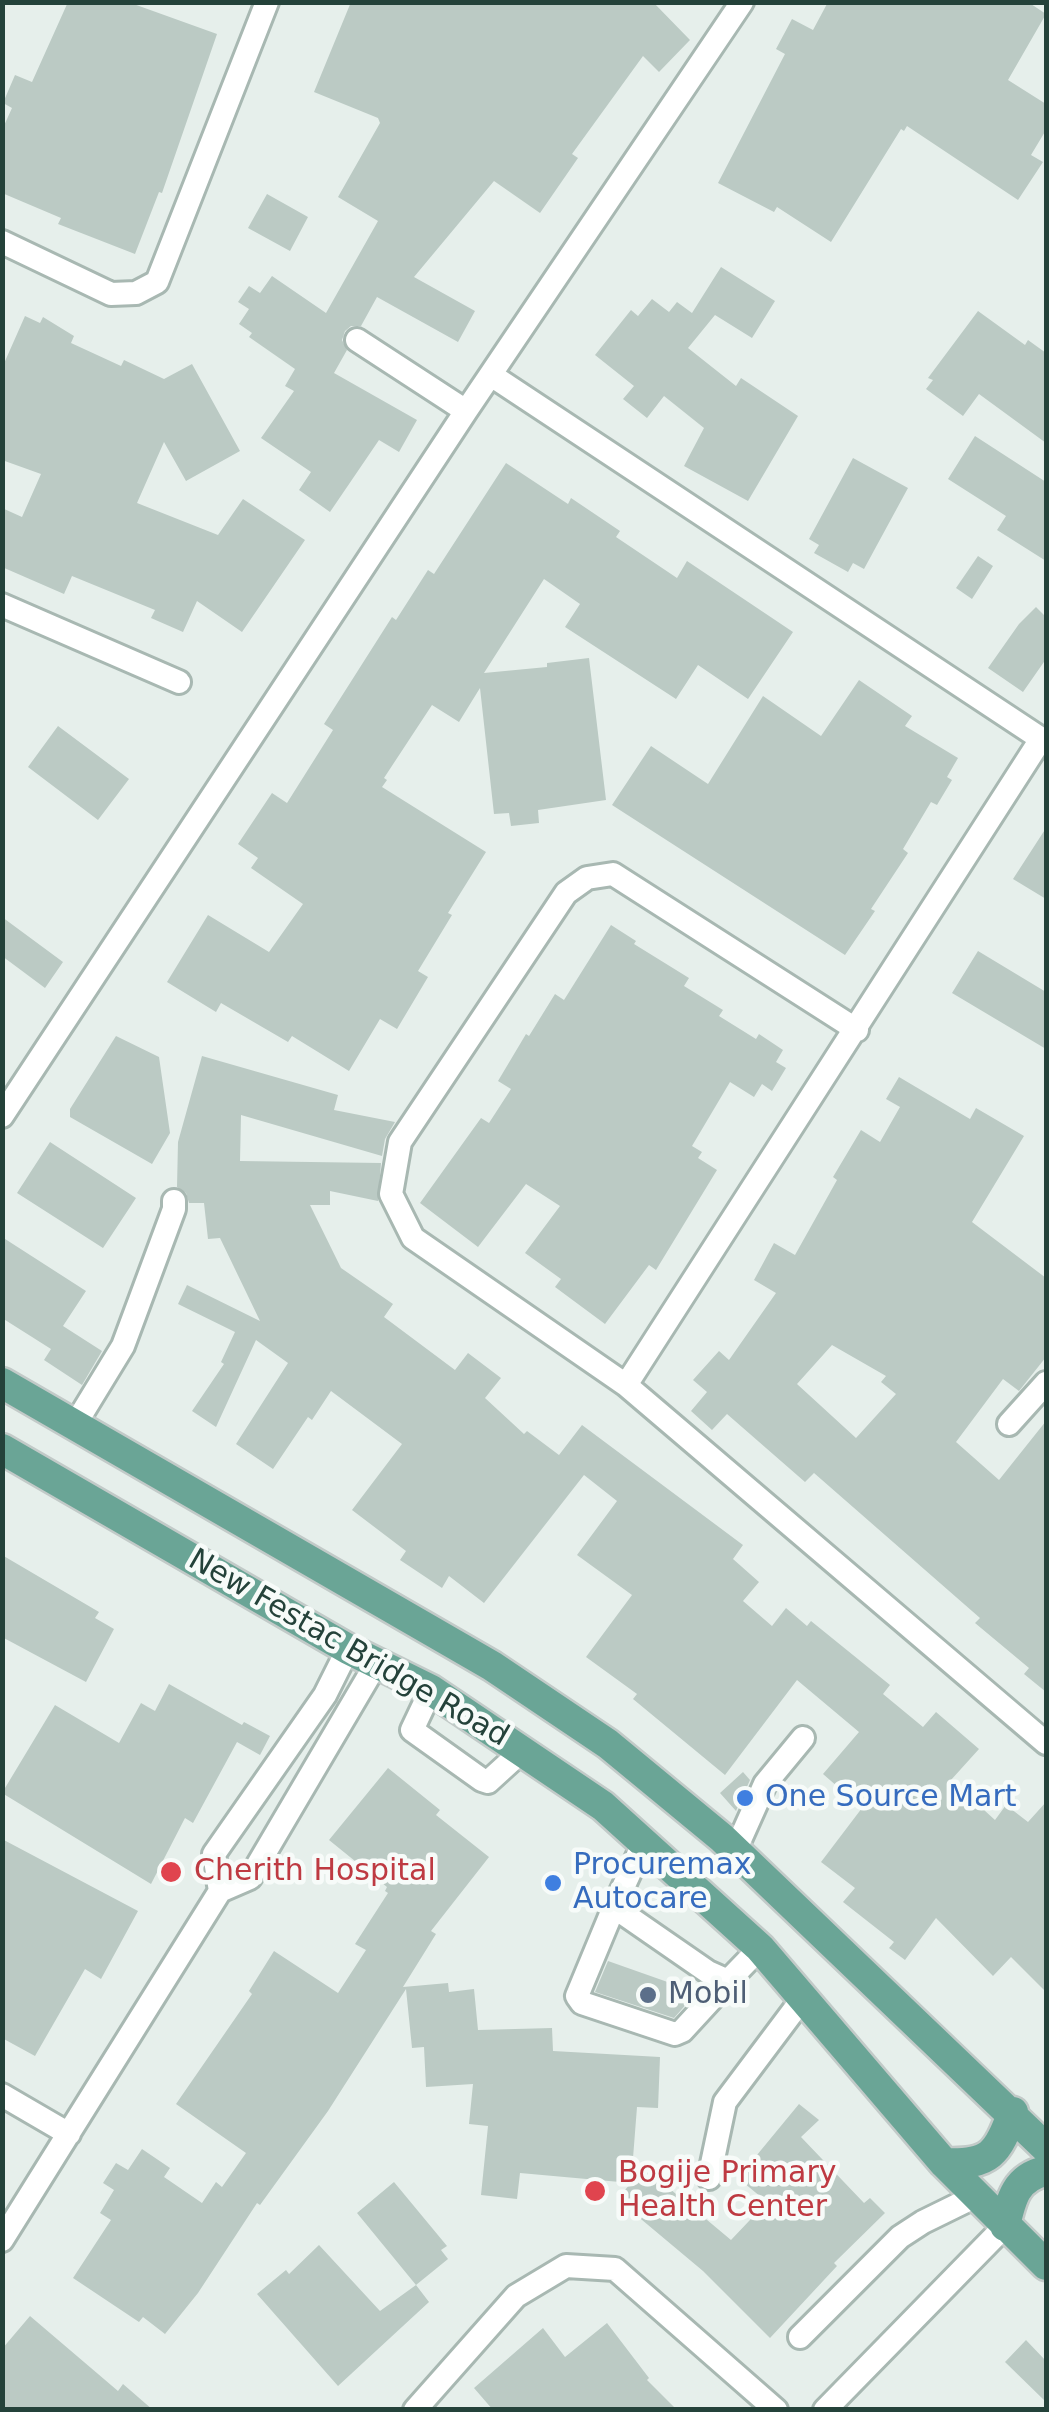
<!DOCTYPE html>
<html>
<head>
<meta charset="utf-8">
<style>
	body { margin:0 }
	#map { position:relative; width:1049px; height:2412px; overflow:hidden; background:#e6efeb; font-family:"DejaVu Sans",sans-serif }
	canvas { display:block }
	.frame { position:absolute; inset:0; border:5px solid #24423a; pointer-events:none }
</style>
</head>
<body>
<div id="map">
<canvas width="1049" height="2412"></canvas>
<div class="frame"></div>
</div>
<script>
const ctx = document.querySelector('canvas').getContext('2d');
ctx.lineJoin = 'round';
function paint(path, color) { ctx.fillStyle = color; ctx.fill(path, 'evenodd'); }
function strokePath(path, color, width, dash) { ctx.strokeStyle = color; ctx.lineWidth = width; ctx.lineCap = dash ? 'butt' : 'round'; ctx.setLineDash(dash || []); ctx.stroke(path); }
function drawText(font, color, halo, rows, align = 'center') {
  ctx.font = font + ' "DejaVu Sans",sans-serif'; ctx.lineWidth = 9; ctx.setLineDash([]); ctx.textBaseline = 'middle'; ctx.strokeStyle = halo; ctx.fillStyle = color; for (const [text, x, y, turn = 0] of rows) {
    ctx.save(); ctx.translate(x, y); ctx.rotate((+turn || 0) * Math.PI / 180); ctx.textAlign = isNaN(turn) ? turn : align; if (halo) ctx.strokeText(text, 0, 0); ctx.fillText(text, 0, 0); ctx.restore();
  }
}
const building = new Path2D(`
	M68 2H128L217 34 162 193 159 192 135 254 58 224 61 218 2 193V130L12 108 3 103 15 75 32 82Z
	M351 2H653L690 40 659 72 643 56 572 154 578 158 540 213 494 181 414 277 475 311 458 342 377 297 361 326H351L345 331 342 340 347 350 334 373 417 420 399 452 379 440 330 512 299 490 311 472 261 438 294 391 285 386 295 369 249 337 252 333 239 324 249 309 238 302 249 286 260 293 272 276 326 313 378 221 338 197 380 123 378 118 314 92Z
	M828 2H1028L1046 14 1008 80 1046 104V130L1031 155 1043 162 1018 200 907 126 904 131 901 129 831 242 777 207 774 212 718 183 785 54 776 49 792 19 813 30Z
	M267 194 308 217 290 251 248 228Z
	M721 267 775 301 752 338 715 315 688 348 736 386 741 378 798 416 748 501 684 466 704 428 664 396 647 418 623 399 634 386 595 355 631 310 638 316 652 299 669 312 677 302 692 313Z
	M978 311 1025 345 1028 340 1046 353V443L979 394 963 416 926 389 933 380 928 378Z
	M25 316 40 323 43 317 74 336 71 343 121 366 124 360 164 379 192 364 240 451 186 481 164 442 137 503 218 535 243 499 305 540 242 632 197 601 183 632 151 618 155 610 72 576 64 594 2 567V508L22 517 41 474 2 460V368Z
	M975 436 1046 482V561L997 530 1006 516 948 479Z
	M853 458 908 488 864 569 853 563 848 572 814 553 819 545 809 539Z
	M506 463 568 504 571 498 620 531 616 537 677 578 687 561 793 632 748 699 698 665 676 699 565 627 580 604 544 579 484 673 547 667V663L589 658 606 800 538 810 539 823 511 826 509 813 494 814 480 688 459 722 432 705 384 778 387 780 382 787 486 852 448 913 452 915 418 971 428 977 397 1029 380 1019 349 1071 292 1036 288 1042 221 1003 216 1012 167 982 208 915 269 952 303 904 251 868 258 858 238 844 272 793 287 803 333 730 324 724 392 617 396 620 428 570 434 574Z
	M978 556 993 566 972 599 956 588Z
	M1036 607 1046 617V659L1023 692 988 668 1019 624Z
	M859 680 912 716 905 726 958 758 947 777 952 780 937 805 931 802 903 849 908 853 871 909 875 911 845 955 612 805 651 746 708 784 763 696 821 736Z
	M58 726 129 779 98 820 28 767Z
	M1046 828V899L1013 879Z
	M2 917 63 962 45 988 2 956Z
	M611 925 636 941 634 944 689 978 684 986 723 1010 719 1016 756 1039 759 1034 783 1050 776 1062 786 1068 772 1091 762 1084 754 1097 730 1082 692 1146 702 1152 698 1158 717 1170 656 1270 649 1265 605 1324 555 1287 561 1279 525 1253 560 1206 526 1184 478 1247 420 1203 481 1118 489 1123 511 1089 498 1081 526 1034 529 1036 555 994 564 1000Z
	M978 951 1046 992V1049L952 993Z
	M116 1036 159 1057 170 1133 152 1164 70 1117V1109Z
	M202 1056 338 1095 334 1110 395 1122 385 1139 382 1156 241 1115 240 1161 381 1163 378 1201 330 1191V1205H310L341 1268 393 1304 384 1317 455 1370 468 1353 501 1378 485 1398 524 1434 527 1431 559 1455 582 1425 743 1545 733 1559 759 1582 743 1601 772 1626 786 1608 807 1626 811 1621 890 1685 883 1694 923 1727 936 1712 979 1749 951 1780 995 1820 1006 1805 1028 1822 1046 1802V1992L1011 1957 993 1976 936 1918 905 1960 889 1948 894 1942 843 1902 855 1888 821 1862 862 1808 823 1774 859 1732 797 1680 725 1775 633 1699 637 1694 586 1657 632 1595 577 1555 617 1501 584 1475 484 1603 449 1576 442 1588 400 1560 406 1551 352 1510 402 1444 331 1391 312 1420 308 1417 273 1469 236 1444 288 1363 256 1340 216 1427 192 1411 224 1364 221 1362 235 1332 178 1304 187 1285 260 1321 220 1238 208 1239 204 1203H189L186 1193 177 1187 178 1142Z
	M899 1077 970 1119 976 1108 1024 1136 972 1222 1046 1278V1357L1019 1391 1003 1379 956 1442 999 1480 1046 1421V1692L1024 1674 1029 1668 975 1623 980 1618 814 1473 805 1482 727 1414 712 1430 691 1411 707 1392 693 1380 719 1351 729 1360 776 1293 754 1280 774 1243 795 1255 837 1180 833 1177 861 1130 880 1142 900 1107 886 1099ZM832 1345 886 1376 881 1382 896 1394 856 1438 797 1384Z
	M50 1142 136 1198 103 1248 17 1193Z
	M2 1237 86 1291 63 1326 102 1351 82 1385 44 1360 51 1349 2 1318Z
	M2 1555 99 1612 95 1618 114 1629 86 1682 2 1637Z
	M169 1684 242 1725 244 1722 270 1736 260 1755 237 1742 193 1823 185 1818 151 1884 2 1793 55 1705 119 1743 141 1703 155 1711Z
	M388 1768 440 1810 436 1815 489 1857 431 1931 436 1934 403 1987 448 1983 449 1992 474 1989 478 2030 552 2028 553 2051 660 2057 658 2108 637 2107 633 2158 731 2240 767 2202 738 2178 799 2104 819 2120 801 2137 864 2203 870 2198 885 2213 834 2263 837 2266 770 2338 703 2271 617 2199 631 2183 520 2173 517 2199 481 2195 488 2126 469 2124 473 2084 426 2087 424 2047 412 2048 406 1989 328 2111 260 2205 257 2203 198 2293 165 2334 143 2317 139 2322 73 2278 111 2220 100 2213 114 2190 103 2183 116 2163 128 2170 142 2149 170 2168 164 2177 202 2203 216 2182 222 2187 246 2153 176 2104 252 1994 249 1991 274 1951 338 1993 366 1950 355 1944 388 1893 385 1891 387 1887 329 1840Z
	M743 1772 750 1780 736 1811 720 1793Z
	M2 1839 138 1911 101 1979 85 1969 35 2056 2 2038Z
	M608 1961 693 1991 689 2001 674 2018 595 1992Z
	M394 2182 447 2246 441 2250 448 2259 416 2285 357 2213Z
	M319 2245 380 2311 416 2285 429 2302 338 2386 257 2294 286 2270 289 2274Z
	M30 2316 118 2391 123 2384 153 2410H2V2349Z
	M607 2323 649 2378 647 2380 677 2410H493L474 2388 543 2328 565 2357Z
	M1026 2340 1046 2361V2402L1005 2362Z`);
const minor = new Path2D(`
	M2 242 111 294 136 293 157 282 267 2
	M357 340 466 411
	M491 375 1046 742
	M2 605 179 682
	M857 1030 613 874 587 878 566 893 400 1142 391 1194 413 1238 626 1385 1041 739
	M2 1116 466 411 742 2
	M626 1385 1046 1743
	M76 1423 123 1346 174 1209V1201
	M1009 1424 1046 1383
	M431 1690 412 1730 482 1780 488 1782 522 1751
	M644 1842 614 1907 708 1972 728 1981 760 1948
	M735 1851 765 1784 803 1738
	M220 1891 214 1854 325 1695 348 1649
	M614 1907 577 1996 582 2003 675 2034 682 2031 728 1981
	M2 2095 69 2134
	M709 2178 725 2102 803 1998
	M2 2240 220 1891 250 1878 376 1664
	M800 2337 900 2237 923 2222 976 2196
	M415 2410 516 2296 566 2266 615 2269 776 2410
	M825 2410 1005 2226`);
const major = new Path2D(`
	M2 1383 492 1666 608 1744 722 1838 1046 2148
	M2 1449 348 1649 431 1690 603 1806 760 1948 944 2163 1046 2265
	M944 2163C991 2165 997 2154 1013 2112
	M1005 2226C1011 2199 1016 2177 1046 2171`);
const markers = [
	[745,1798,10,"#3f7fe0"],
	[171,1872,12,"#e0444e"],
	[553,1883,10,"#3f7fe0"],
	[648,1995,10,"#5c6f8a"],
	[595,2191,12,"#e0444e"]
];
const streetNames = [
	["New Festac Bridge Road",348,1649,30]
];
const shopNames = [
	["One Source Mart",765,1798],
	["Procuremax",573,1866],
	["Autocare",573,1900]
];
const healthNames = [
	["Cherith Hospital",194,1872],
	["Bogije Primary",618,2174],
	["Health Center",618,2208]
];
const serviceNames = [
	["Mobil",668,1995]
];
paint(building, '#bbcac4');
strokePath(minor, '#a8b8b2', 28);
strokePath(major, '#c2cac8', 35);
strokePath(minor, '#fff', 22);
strokePath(major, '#6aa596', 30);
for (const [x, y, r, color] of markers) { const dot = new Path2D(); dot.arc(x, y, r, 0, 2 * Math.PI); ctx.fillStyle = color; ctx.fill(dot); strokePath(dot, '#f7fbf9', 4); }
drawText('30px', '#24423a', '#f7fbf9', streetNames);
drawText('30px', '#366cbe', '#f7fbf9', shopNames, 'left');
drawText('30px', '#be3a42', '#f7fbf9', healthNames, 'left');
drawText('30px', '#4e5e75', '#f7fbf9', serviceNames, 'left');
</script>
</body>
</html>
